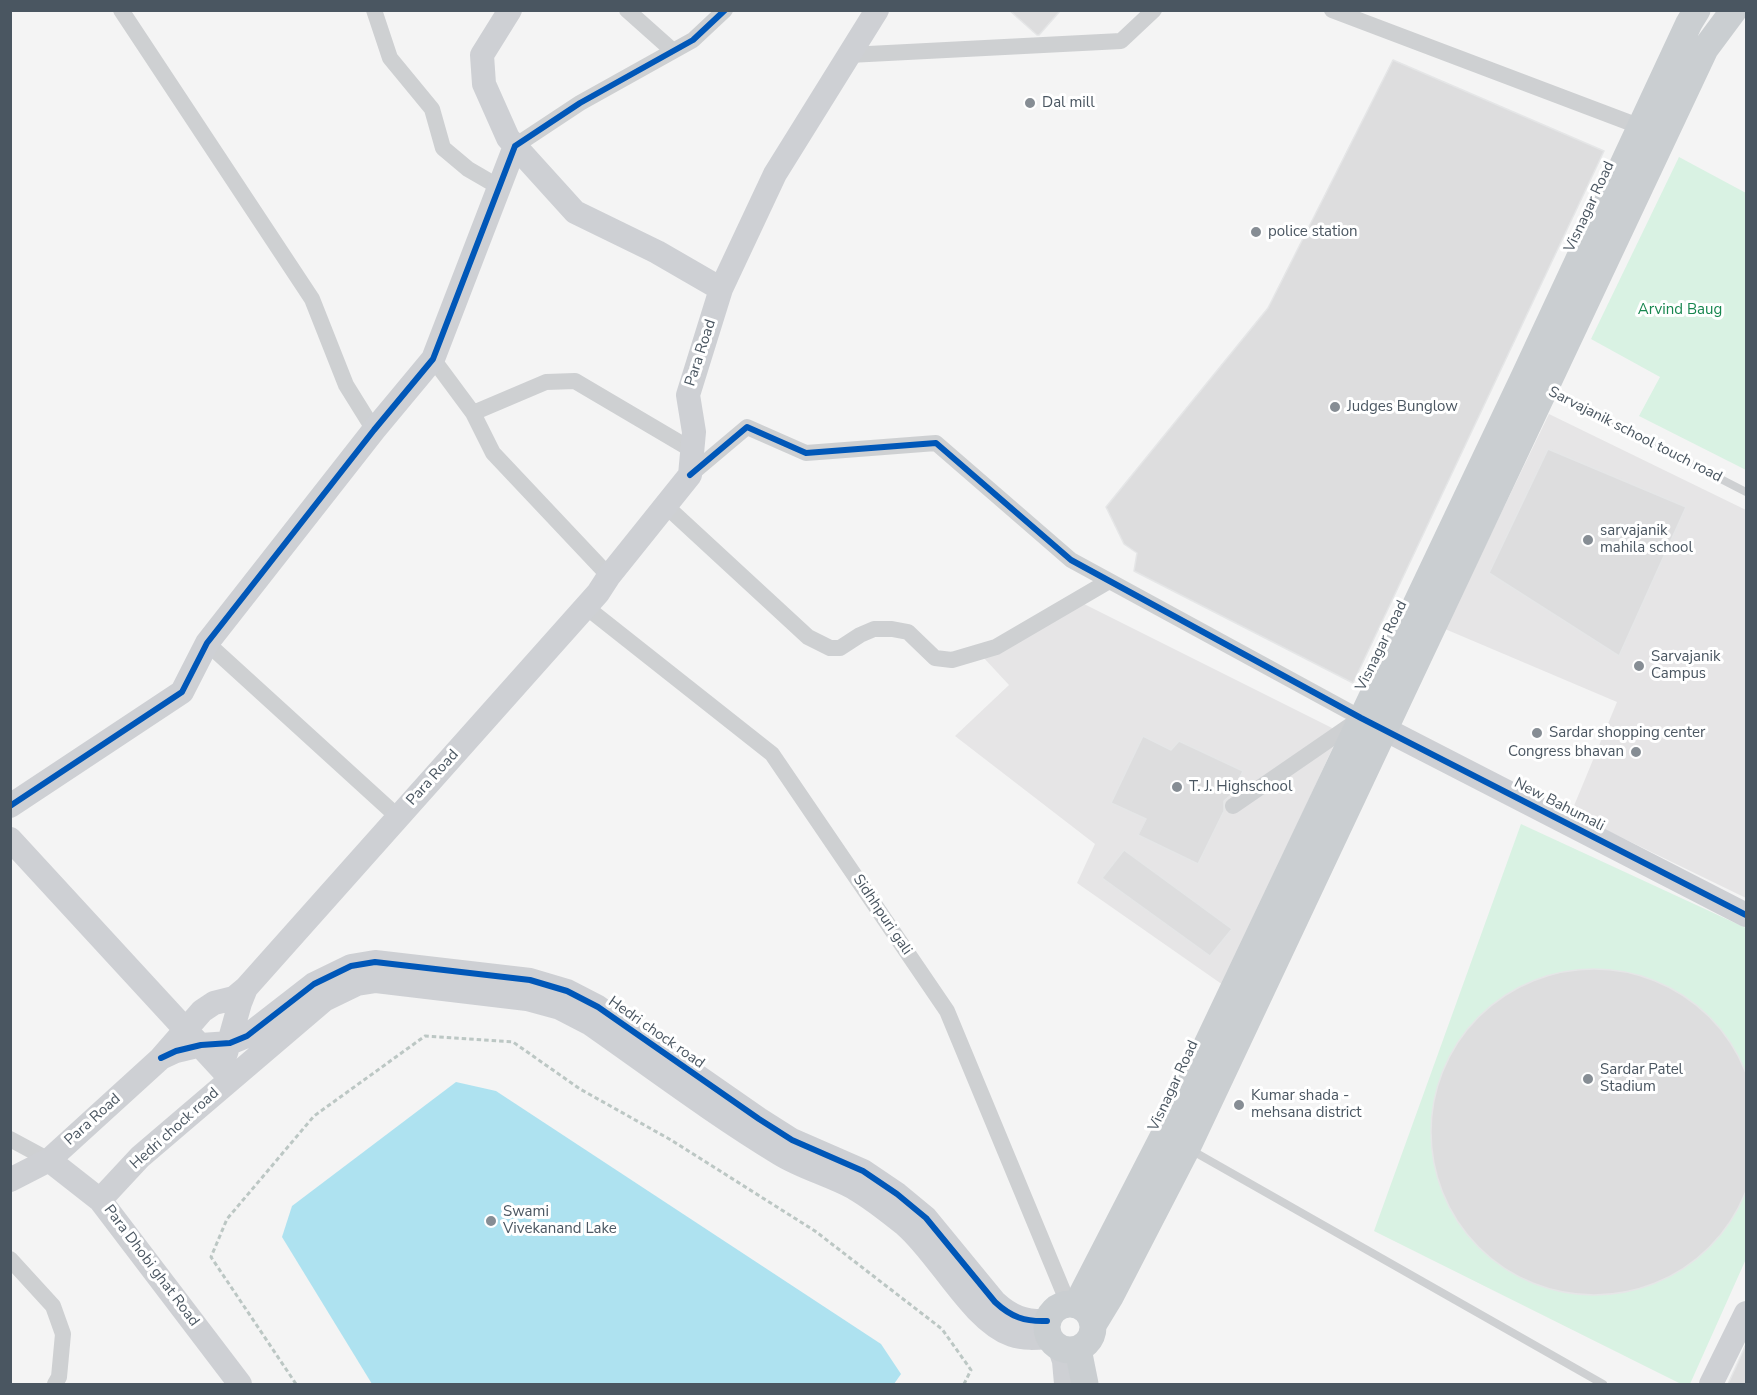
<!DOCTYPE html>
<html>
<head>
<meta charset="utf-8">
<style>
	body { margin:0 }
	#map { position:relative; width:1757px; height:1395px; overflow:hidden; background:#f4f4f4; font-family:"Nunito Sans",sans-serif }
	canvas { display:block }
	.frame { position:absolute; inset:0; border:12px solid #4a5661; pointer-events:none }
</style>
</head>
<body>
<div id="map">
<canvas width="1757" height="1395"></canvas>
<div class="frame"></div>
</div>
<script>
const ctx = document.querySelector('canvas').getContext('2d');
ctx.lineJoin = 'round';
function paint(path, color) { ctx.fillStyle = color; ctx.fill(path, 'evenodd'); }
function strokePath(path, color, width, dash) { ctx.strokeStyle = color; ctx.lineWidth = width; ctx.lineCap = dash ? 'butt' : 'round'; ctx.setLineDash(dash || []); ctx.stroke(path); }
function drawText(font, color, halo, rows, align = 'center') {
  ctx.font = font + ' "Nunito Sans",sans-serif'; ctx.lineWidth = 6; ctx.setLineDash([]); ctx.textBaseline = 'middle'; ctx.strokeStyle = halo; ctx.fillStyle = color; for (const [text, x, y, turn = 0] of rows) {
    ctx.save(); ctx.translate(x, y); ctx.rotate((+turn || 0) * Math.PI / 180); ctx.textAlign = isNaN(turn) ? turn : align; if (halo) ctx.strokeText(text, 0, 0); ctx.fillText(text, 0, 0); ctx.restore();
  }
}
const education = new Path2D(`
	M1549 414 1746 510V898L1571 813 1617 702 1445 629Z
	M1076 600 1340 732 1223 985 1077 883 1095 844 955 736 1009 685 983 657Z`);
const green = new Path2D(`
	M1679 157 1746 193V470L1639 416 1660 377 1591 339Z
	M1521 824 1746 928V1259L1690 1384H1681L1374 1231Z`);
const water = new Path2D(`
	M456 1082 496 1091 881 1344 901 1374 894 1384H372L282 1237 292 1206Z`);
const building = new Path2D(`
	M1009 10H1061L1039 35H1037Z
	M1393 60 1604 151 1353 683 1134 571 1137 553 1124 544 1106 507 1268 308Z
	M1548 449 1686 507 1619 656 1489 573Z
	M1143 736 1171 750 1179 741 1243 771 1232 794 1224 801V811L1198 864 1138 835 1146 819 1111 803Z
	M1124 850 1232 929 1210 956 1102 878Z
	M1431 1132a163 163 0 1 1 326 0a163 163 0 1 1-326 0Z
	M1746 1344V1384H1728L1739 1360Z`);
const path = new Path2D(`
	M296 1384 211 1257 227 1219 314 1116 425 1036 513 1042 580 1089 671 1140 815 1231 942 1329 971 1370 964 1384`);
const lane = new Path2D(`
	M1548 390 1746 492
	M1191 1150 1603 1384`);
const street = new Path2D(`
	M121 10 312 299 346 385 374 430
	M374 10 390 58 432 109 443 148 468 169 499 187
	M627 10 673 51
	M1332 10 1649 130
	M849 55 1121 41 1154 10
	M515 146 580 103 693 40 725 10
	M433 359 473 413 493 453 609 576
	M473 413 546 382 575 381 692 450
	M690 475 747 427 806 453 936 443 1071 560 1361 718 1233 806
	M666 506 808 637 830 648H840L860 635 874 629H892L908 632 935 658 952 660 996 647 1109 581
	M586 607 772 754 947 1011 1068 1303
	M207 643 398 817
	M10 1139 49 1160
	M10 1259 53 1306 63 1334 59 1377 55 1384`);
const secondary = new Path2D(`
	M510 10 482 55 484 84 508 138 575 212 657 252 721 289
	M1369 721 1746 915
	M10 806 182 692 207 643 374 430 433 359 515 146
	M10 839 231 1079
	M226 1053 240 1003 246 988
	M161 1058 176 1051 201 1045 230 1043 247 1036 314 984 351 966 375 962 530 980 567 991 598 1007 759 1119 792 1140 863 1171 897 1194 926 1218 995 1302C1011 1317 1025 1322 1047 1321
	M49 1160 100 1200 240 1384
	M10 1180 49 1160 161 1058 202 1011 214 1003 234 998 246 988 598 593 609 576 690 475 694 432 688 395 721 289 775 174 877 10
	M100 1200 140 1157 324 1000 357 984 376 981 527 999 560 1008 589 1023C652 1067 714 1114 780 1154 803 1168 830 1175 854 1188 873 1199 889 1212 905 1225 939 1254 972 1321 1012 1335 1024 1339 1036 1338 1048 1337
	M1060 1349 1064 1361 1066 1384
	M1711 1384 1746 1313`);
const primary = new Path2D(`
	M1047 1327a23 23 0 1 1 46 0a23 23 0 1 1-46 0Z
	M1077 1304 1164 1135 1524 377 1689 23 1697 10
	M1093 1325 1110 1297 1187 1148 1705 49 1734 10
	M1078 1349 1085 1384`);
const cycleway = new Path2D(`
	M690 475 747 427 806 453 936 443 1071 560 1361 718 1746 915
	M10 806 182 692 207 643 374 430 433 359 515 146 580 103 693 40 725 10
	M161 1058 176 1051 201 1045 230 1043 247 1036 314 984 351 966 375 962 530 980 567 991 598 1007 759 1119 792 1140 863 1171 897 1194 926 1218 995 1302C1011 1317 1025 1322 1047 1321`);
const markers = [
	[1030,103,6,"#868d94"],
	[1256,232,6,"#868d94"],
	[1335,407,6,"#868d94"],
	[1588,540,6,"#868d94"],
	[1639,666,6,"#868d94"],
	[1537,733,6,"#868d94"],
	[1636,752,6,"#868d94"],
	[1177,787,6,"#868d94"],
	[1588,1079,6,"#868d94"],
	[1239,1105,6,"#868d94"],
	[491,1221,6,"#868d94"]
];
const poiNames = [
	["Dal mill",1042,103],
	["police station",1268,232],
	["Judges Bunglow",1347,407],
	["sarvajanik",1600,531],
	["mahila school",1600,548],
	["Sarvajanik",1651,657],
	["Campus",1651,674],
	["Sardar shopping center",1549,733],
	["Congress bhavan",1624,752,"right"],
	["T. J. Highschool",1189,787],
	["Sardar Patel",1600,1070],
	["Stadium",1600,1087],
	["Kumar shada -",1251,1096],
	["mehsana district",1251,1113],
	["Swami",503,1212],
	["Vivekanand Lake",503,1229]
];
const streetNames = [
	["Visnagar Road",1590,207,-65],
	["Para Road",701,353,-72],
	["Sarvajanik school touch road",1635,435,27],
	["Visnagar Road",1382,646,-64],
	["Para Road",433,778,-48],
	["New Bahumali",1559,805,27],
	["Sidhhpuri gali",882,915,56],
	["Hedri chock road",656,1033,35],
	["Visnagar Road",1174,1086,-65],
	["Para Road",93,1120,-42],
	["Hedri chock road",175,1129,-42],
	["Para Dhobi ghat Road",151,1266,53]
];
const parkNames = [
	["Arvind Baug",1680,310]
];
paint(education, '#e6e5e6');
paint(green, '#d9f2e3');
paint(water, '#aee2f0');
paint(building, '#ddddde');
strokePath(building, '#e5e6e7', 1.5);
strokePath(path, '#bcc7c4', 3, [4.5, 3]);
strokePath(lane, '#ced0d2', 8);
strokePath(street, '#ced0d2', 16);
strokePath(secondary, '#ced0d4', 24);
strokePath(primary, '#caced1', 27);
strokePath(cycleway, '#0057b8', 6);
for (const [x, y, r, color] of markers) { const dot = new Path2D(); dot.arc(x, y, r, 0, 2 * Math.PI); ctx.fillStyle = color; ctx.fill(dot); strokePath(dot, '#fff', 2); }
drawText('15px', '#4a5661', '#fff', poiNames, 'left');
drawText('15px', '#4a5661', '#fff', streetNames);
drawText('15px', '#17864f', '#fff', parkNames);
</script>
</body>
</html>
